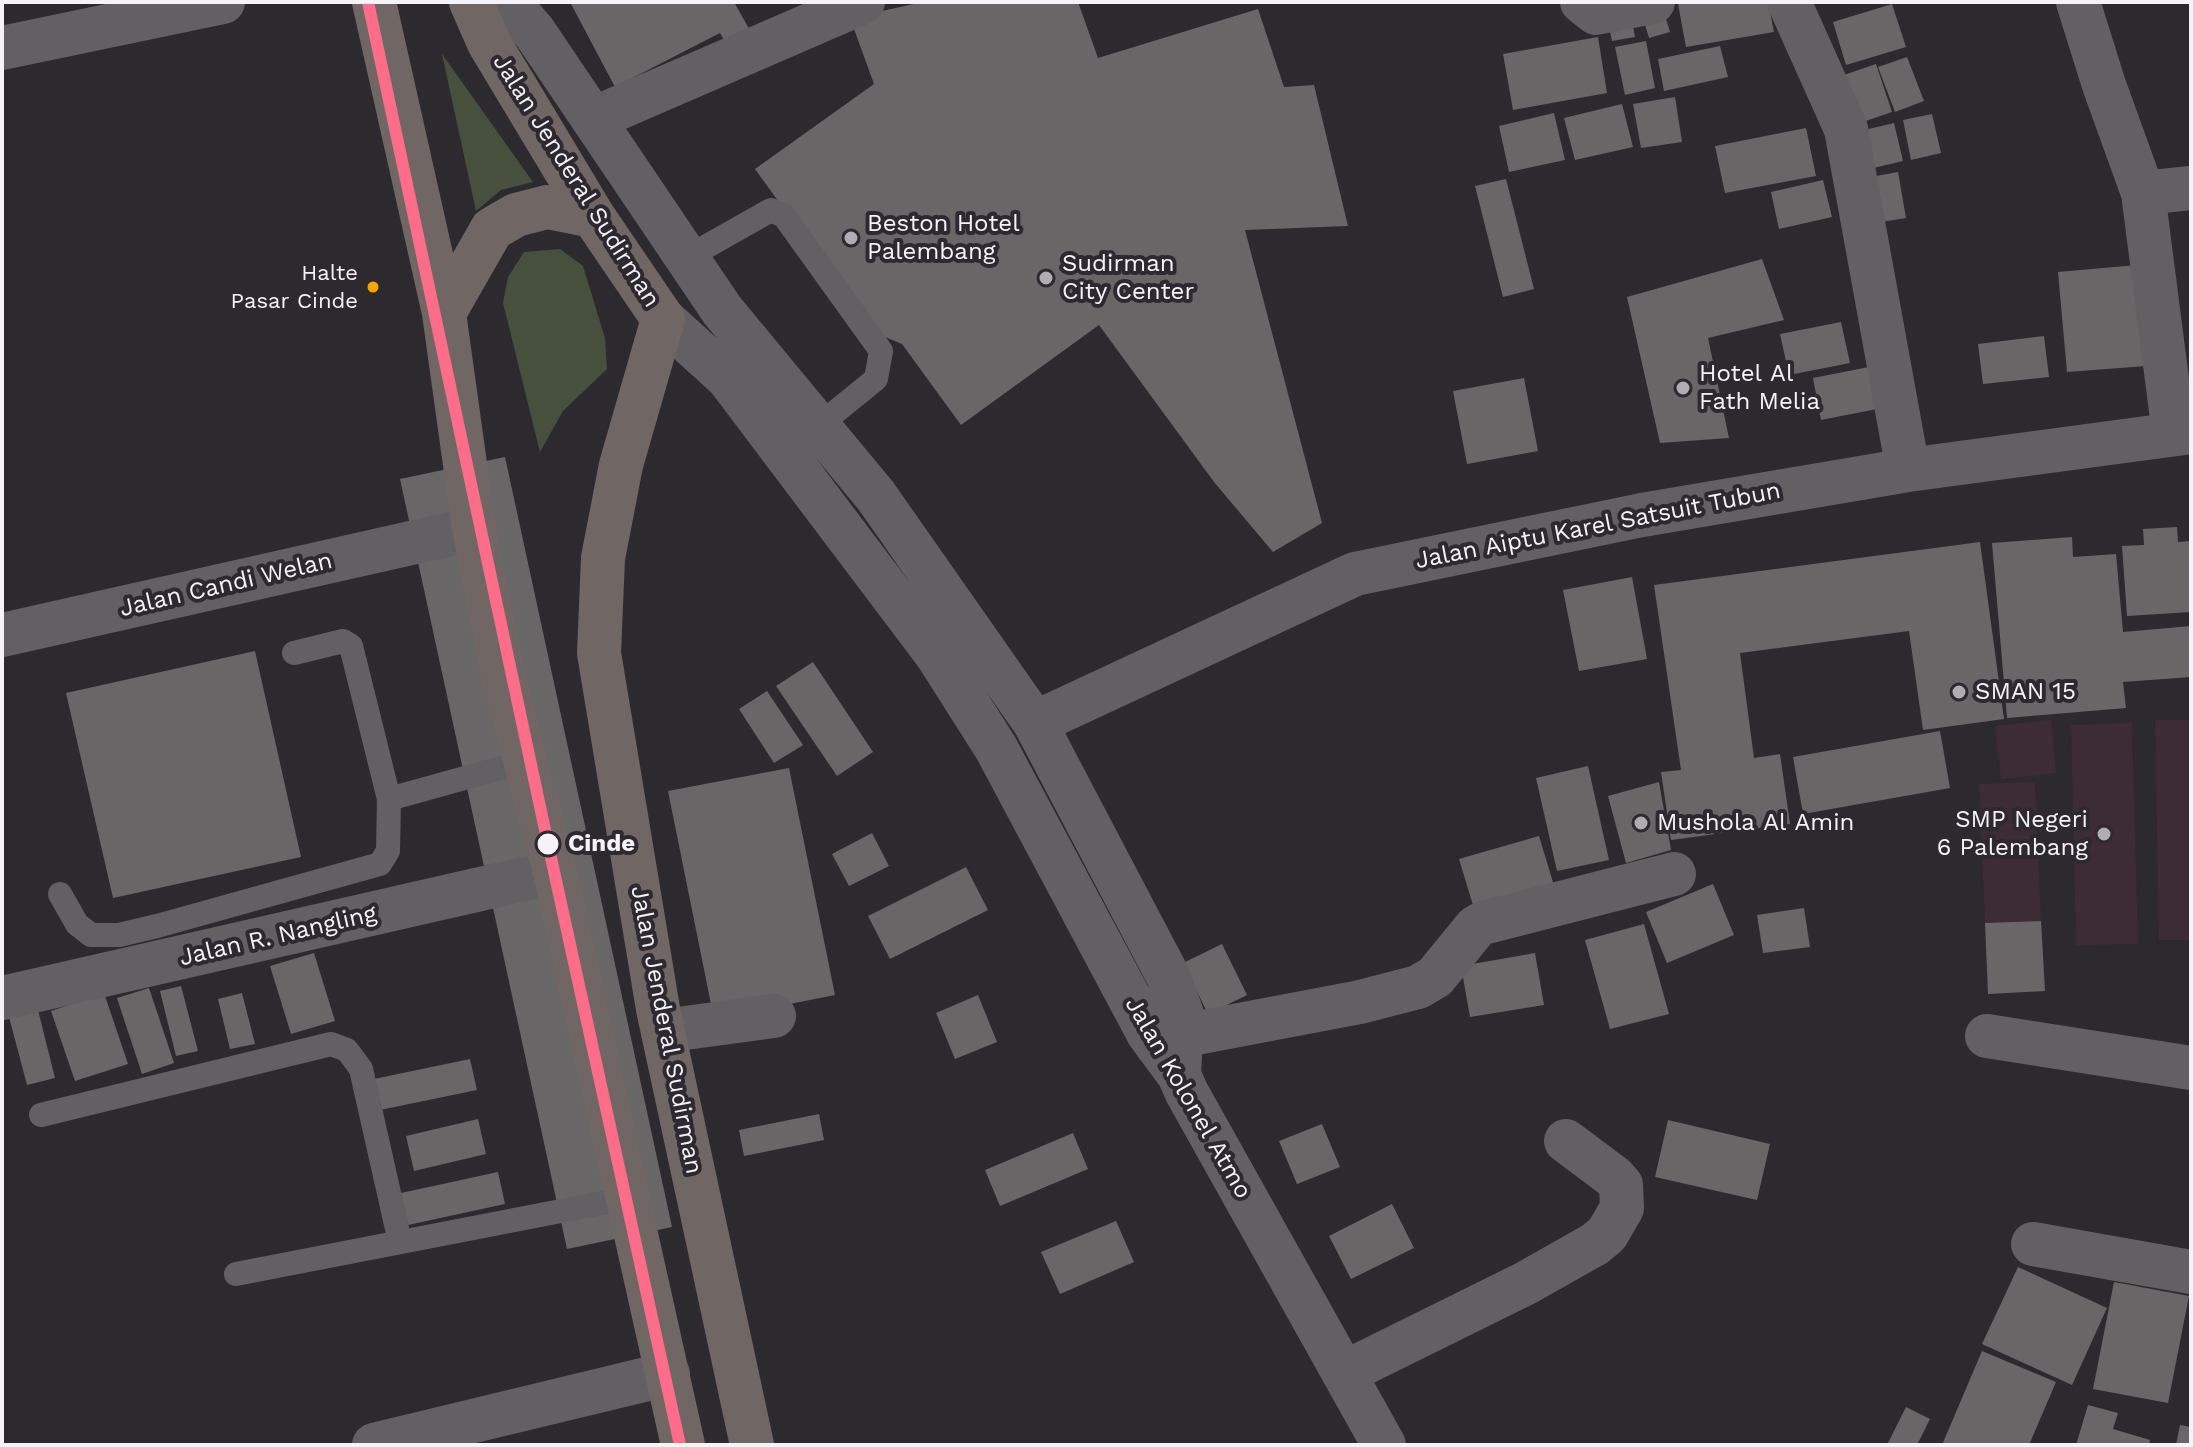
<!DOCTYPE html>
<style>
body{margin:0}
#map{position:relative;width:2193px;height:1447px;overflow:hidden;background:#2d2a2f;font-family:"Work Sans",sans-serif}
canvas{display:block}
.frame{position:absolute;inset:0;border:4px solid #f6f3f8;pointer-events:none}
</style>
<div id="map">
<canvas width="2193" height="1447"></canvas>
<div class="frame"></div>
</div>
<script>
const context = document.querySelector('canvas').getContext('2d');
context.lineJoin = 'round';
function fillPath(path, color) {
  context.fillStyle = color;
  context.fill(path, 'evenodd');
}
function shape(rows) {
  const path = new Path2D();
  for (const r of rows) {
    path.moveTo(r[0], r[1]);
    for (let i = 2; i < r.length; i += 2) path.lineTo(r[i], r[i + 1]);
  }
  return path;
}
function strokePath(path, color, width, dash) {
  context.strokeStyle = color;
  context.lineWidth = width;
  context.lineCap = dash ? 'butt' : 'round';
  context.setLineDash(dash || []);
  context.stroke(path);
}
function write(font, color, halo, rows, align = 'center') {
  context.font = font + ' "Work Sans",sans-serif';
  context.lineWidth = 8;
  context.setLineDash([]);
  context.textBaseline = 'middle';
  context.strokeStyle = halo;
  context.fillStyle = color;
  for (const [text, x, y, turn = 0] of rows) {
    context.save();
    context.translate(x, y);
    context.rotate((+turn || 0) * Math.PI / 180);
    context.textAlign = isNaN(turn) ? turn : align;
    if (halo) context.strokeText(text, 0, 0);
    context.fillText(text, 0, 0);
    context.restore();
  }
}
fillPath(shape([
 [2051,720,2056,773,2001,779,1995,726],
 [2155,720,2191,720,2191,940,2159,940],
 [2132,723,2138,944,2076,945,2071,725],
 [2035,782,2041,921,1985,923,1979,784]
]), '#3d2c33');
fillPath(shape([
 [442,54,533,182,501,190,476,211],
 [560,249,583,266,605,338,607,369,563,411,540,452,503,303,508,277,524,252]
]), '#46503c');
fillPath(shape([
 [570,2,734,2,752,34,728,47,720,33,615,87],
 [923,2,1078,2,1098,58,1258,9,1284,87,1314,85,1348,226,1245,230,1322,523,1273,552,1214,482,1099,325,961,425,902,344,873,332,755,169,874,84,850,18],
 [1661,2,1670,32,1649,38,1640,8],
 [1688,2,1768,2,1774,32,1686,47,1678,4],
 [1892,4,1906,47,1846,65,1833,22],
 [1630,9,1635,37,1612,41,1606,13],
 [1598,37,1607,93,1513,110,1503,54],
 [1646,41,1655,88,1625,95,1615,47],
 [1720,46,1728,77,1664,91,1658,59],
 [1907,57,1924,101,1895,112,1878,67],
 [1876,64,1892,112,1854,125,1838,77],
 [1675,97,1682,142,1641,148,1633,104],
 [1622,104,1633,147,1575,160,1564,118],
 [1554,113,1565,160,1509,172,1499,126],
 [1932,114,1941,153,1911,160,1903,120],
 [1894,123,1903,161,1861,171,1852,133],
 [1806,128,1816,176,1725,193,1715,146],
 [1898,172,1906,218,1868,224,1860,179],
 [1506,179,1534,289,1503,297,1475,186],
 [1823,180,1832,217,1779,229,1771,192],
 [1762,259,1784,320,1708,338,1729,438,1660,443,1627,297],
 [2137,265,2146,366,2067,372,2058,272],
 [1841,322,1850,363,1789,375,1780,334],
 [2044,336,2049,377,1983,384,1978,344],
 [1869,367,1877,409,1821,420,1813,378],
 [1524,378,1538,451,1467,464,1453,391],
 [505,457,672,1227,567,1249,400,479],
 [2177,527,2178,542,2191,541,2191,612,2127,616,2122,546,2144,545,2143,529],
 [2072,537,2073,557,2116,554,2123,632,2191,626,2191,677,2123,682,2126,708,2007,718,1992,543],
 [1980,542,2004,719,1923,730,1909,631,1740,653,1754,758,1780,754,1790,824,1671,840,1661,772,1681,770,1654,585],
 [1632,577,1647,659,1579,671,1563,590],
 [255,651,301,857,113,898,66,693],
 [813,662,873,752,837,776,776,686],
 [767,691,803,745,774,763,739,709],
 [1940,731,1950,788,1803,814,1793,757],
 [1588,766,1609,860,1557,871,1536,778],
 [789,768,835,995,714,1019,668,791],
 [1659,782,1671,850,1626,863,1608,796],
 [872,833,889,866,849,886,832,854],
 [1539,836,1556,892,1476,915,1459,859],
 [966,867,988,910,890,959,868,916],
 [1713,884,1734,935,1667,963,1646,912],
 [1804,908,1810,947,1763,953,1757,915],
 [2041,921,2045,991,1988,994,1985,923],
 [1644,924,1669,1014,1610,1029,1585,940],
 [1222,944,1247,995,1208,1014,1183,963],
 [314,953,335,1021,291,1034,270,966],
 [1535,953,1544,1005,1470,1017,1461,966],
 [181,986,198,1051,176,1056,160,991],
 [149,988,174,1063,142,1074,117,998],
 [104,993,128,1064,75,1081,51,1011],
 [242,993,255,1044,230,1049,218,999],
 [978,995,997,1042,955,1059,936,1013],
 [38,1010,55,1078,27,1085,9,1017],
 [470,1059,477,1090,380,1110,374,1079],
 [819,1114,824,1140,744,1156,739,1130],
 [478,1119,486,1154,414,1171,406,1136],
 [1668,1120,1770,1144,1757,1200,1655,1177],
 [1322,1124,1340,1167,1297,1184,1279,1141],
 [1073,1133,1088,1169,1000,1206,985,1170],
 [498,1172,505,1204,408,1225,401,1193],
 [1392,1204,1414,1248,1351,1279,1329,1236],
 [1116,1221,1134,1262,1060,1294,1041,1252],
 [2018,1267,2107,1308,2072,1385,1982,1344],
 [2114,1282,2189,1296,2168,1403,2093,1389],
 [1982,1351,2056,1382,2029,1445,1942,1445],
 [2088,1405,2118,1413,2113,1429,2150,1440,2149,1445,2076,1445],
 [1906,1407,1930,1419,1917,1445,1887,1445],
 [2180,1425,2191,1427,2191,1445,2176,1445]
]), '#696667');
strokePath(shape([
 [686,258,771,210,784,216,881,351,876,379,818,426],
 [294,653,343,641,351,646,389,799],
 [60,894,77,924,91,935,119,935,157,926,380,864,388,851,389,799,526,761],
 [41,1115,331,1044,347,1050,361,1069,400,1242],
 [236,1274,628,1198]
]), '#636064', 24);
strokePath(shape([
 [1582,2,1596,13,1653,2],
 [1789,2,1846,129,1908,470],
 [2078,2,2104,85,2143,193],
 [2,48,223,2],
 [593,119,863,2],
 [2174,434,2143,193,2191,188],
 [2,635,451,534],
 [1035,723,1355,574,1642,515,1908,470,2191,432],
 [2,998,555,872],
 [663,1031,774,1016],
 [1987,1036,2191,1068],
 [1157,1045,1181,1036,1360,1002,1418,987,1435,977,1476,927,1483,923,1674,874],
 [2033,1244,2191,1272],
 [1344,1373,1526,1283,1595,1244,1607,1234,1622,1208,1621,1185,1614,1177,1566,1141],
 [374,1445,668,1374]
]), '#636064', 44);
strokePath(shape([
 [509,2,535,33,722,310,876,496,1035,723,1168,976,1182,1014,1179,1075],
 [663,319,728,378,937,655,996,748,1148,1033,1179,1075,1187,1093,1384,1445]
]), '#636064', 44);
strokePath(shape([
 [374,2,444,313,474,529,503,676,555,872,683,1445],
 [471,2,489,43,593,216,663,319,621,465,603,558,599,653,658,1009,752,1445],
 [444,313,492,229,516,215,547,207,593,216]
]), '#706664', 44);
strokePath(shape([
 [368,2,548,844,680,1445]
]), '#fb6d88', 12);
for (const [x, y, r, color] of [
 [851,238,8,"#b0adb2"],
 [1046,278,8,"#b0adb2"],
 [373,287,7,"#f7a600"],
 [1683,388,8,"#b0adb2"],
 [1959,692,8,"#b0adb2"],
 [1641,823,8,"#b0adb2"],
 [2104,834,8,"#b0adb2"],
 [548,844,12,"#f6f3f8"]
]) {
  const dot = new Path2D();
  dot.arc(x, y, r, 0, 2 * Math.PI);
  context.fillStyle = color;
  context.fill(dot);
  strokePath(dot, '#2e2930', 3);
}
write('22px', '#f6f3f8', '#2e2930', [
 ["Halte",358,274],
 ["Pasar Cinde",358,302]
], 'right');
write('24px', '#f6f3f8', '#2e2930', [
 ["Jalan Jenderal Sudirman",576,181,58],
 ["Jalan Aiptu Karel Satsuit Tubun",1598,526,-11],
 ["Jalan Candi Welan",226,585,-13],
 ["Jalan R. Nangling",278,936,-13],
 ["Jalan Jenderal Sudirman",666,1030,79],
 ["Jalan Kolonel Atmo",1188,1098,60]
]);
write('24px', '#f6f3f8', '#2e2930', [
 ["Beston Hotel",867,224],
 ["Palembang",867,252],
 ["Sudirman",1062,264],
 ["City Center",1062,292],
 ["Hotel Al",1699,374],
 ["Fath Melia",1699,402],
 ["SMAN 15",1975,692],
 ["SMP Negeri",2088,820,"right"],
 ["6 Palembang",2088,848,"right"],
 ["Mushola Al Amin",1657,823]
], 'left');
write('bold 24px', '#f6f3f8', '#2e2930', [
 ["Cinde",568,844]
], 'left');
</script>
